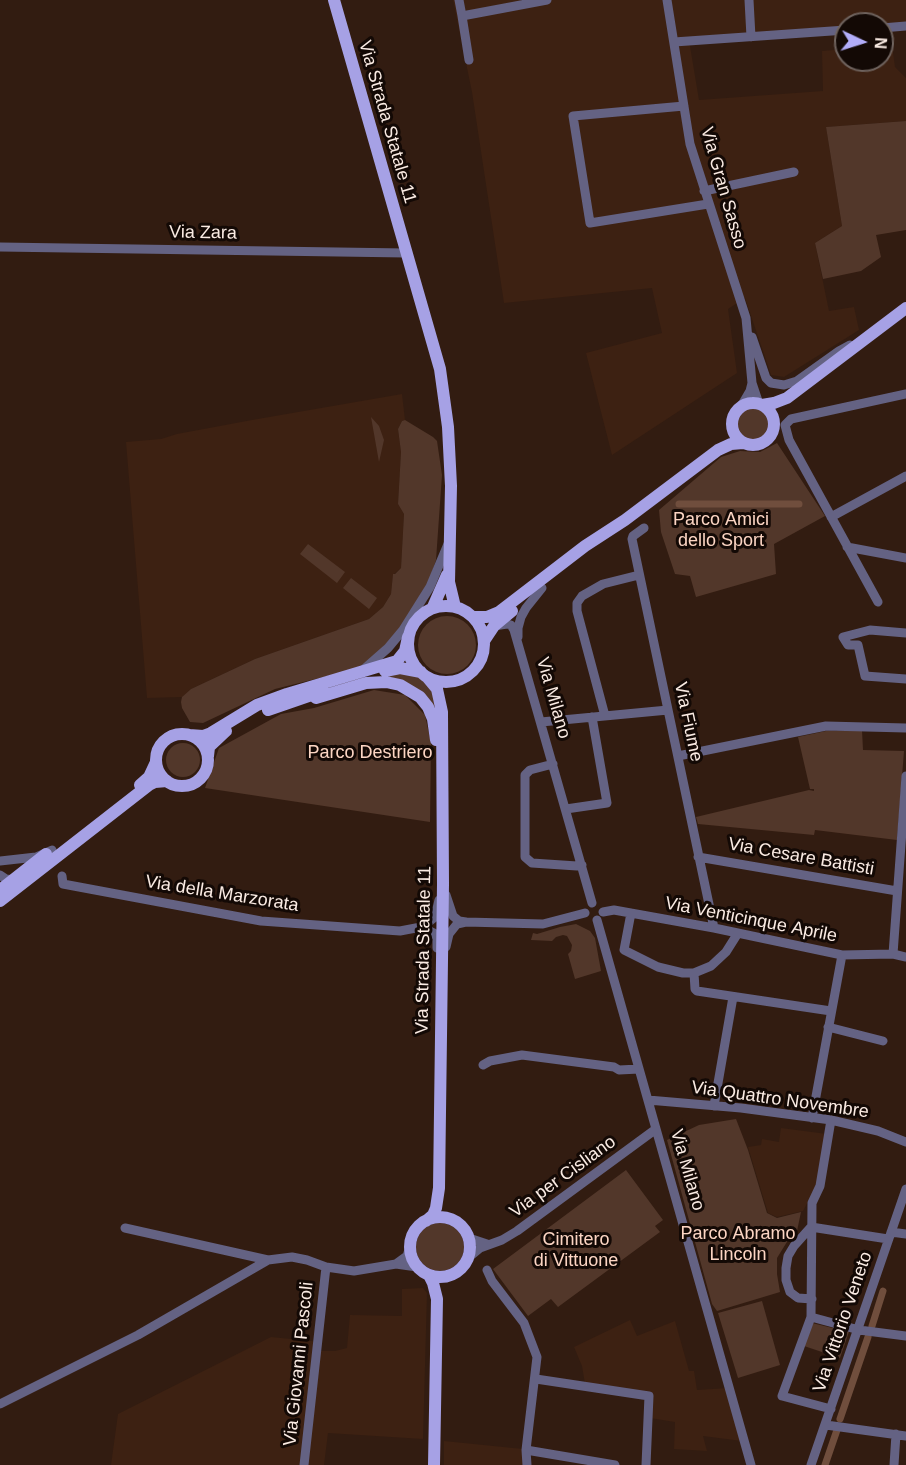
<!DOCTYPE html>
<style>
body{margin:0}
#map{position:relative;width:906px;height:1465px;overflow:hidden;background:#321c11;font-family:Helvetica,sans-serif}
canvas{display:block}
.north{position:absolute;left:834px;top:12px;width:60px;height:60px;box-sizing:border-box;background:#130905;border:2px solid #6f635e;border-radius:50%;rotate:94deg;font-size:16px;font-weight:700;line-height:24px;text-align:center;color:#faebe3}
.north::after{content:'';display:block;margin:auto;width:21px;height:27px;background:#b2adf9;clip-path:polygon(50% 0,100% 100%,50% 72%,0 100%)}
</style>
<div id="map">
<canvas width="906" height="1465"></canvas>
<div class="north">N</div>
</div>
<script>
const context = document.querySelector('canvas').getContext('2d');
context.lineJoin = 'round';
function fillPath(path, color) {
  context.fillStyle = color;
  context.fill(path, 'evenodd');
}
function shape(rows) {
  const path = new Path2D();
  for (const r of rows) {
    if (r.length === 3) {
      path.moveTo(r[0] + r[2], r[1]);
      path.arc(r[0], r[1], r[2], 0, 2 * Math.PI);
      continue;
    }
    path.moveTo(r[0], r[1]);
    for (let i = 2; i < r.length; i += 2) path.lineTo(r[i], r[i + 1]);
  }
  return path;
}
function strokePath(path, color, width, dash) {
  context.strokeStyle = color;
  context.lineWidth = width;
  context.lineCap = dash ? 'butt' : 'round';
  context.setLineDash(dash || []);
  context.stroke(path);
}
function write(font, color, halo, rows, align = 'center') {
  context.font = font + ' Helvetica,sans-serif';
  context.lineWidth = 6;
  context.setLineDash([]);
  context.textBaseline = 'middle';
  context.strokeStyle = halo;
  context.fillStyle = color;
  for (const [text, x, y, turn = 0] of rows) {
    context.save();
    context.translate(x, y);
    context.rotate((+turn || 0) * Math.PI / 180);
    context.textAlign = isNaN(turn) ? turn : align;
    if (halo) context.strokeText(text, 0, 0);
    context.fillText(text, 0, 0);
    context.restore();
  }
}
fillPath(shape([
 [453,0,906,0,906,24,846,24,846,28,689,40,699,100,823,91,822,51,846,49,846,60,882,60,882,46,892,45,895,67,906,78,906,121,826,127,842,226,815,243,829,311,854,307,859,330,784,377,771,375,745,298,728,309,737,373,612,455,586,353,662,333,652,288,504,303,472,92],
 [402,394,405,420,402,421,398,429,401,452,398,504,404,514,401,568,393,575,391,594,383,607,369,619,255,659,191,689,182,697,147,698,126,442,161,439,177,434,252,420],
 [781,1128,827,1134,818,1183,803,1211,777,1217,768,1213,748,1147,761,1145,762,1139,779,1142],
 [423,1288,427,1293,423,1439,328,1433,324,1465,111,1465,118,1414,271,1337,321,1342,320,1351,335,1351,347,1348,350,1315,402,1316,402,1289],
 [630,1320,637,1336,675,1321,689,1371,694,1371,697,1390,728,1388,742,1441,703,1436,707,1451,674,1449,675,1422,650,1418,652,1395,585,1384,582,1366,574,1347],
 [444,1441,523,1449,524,1465,444,1465]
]), '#3d2112');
fillPath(shape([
 [906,121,906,230,876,235,881,257,861,271,823,279,815,243,842,226,826,127],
 [753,424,16],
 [371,417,379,426,384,440,379,462],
 [405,420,433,437,437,441,442,475,436,560,427,587,398,632,367,663,356,669,275,689,203,723,190,722,182,708,181,702,182,697,191,689,255,659,369,619,383,607,391,594,393,574,395,574,401,568,404,514,398,504,401,452,398,429,402,421],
 [777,443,825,516,774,544,776,574,696,597,690,576,675,574,661,532,659,510,721,457,740,451,760,452],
 [308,544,345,572,337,583,300,554],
 [351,578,377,598,369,609,343,588],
 [447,645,29],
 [390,674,408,674,422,678,434,692,437,717,433,710,385,679],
 [374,690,405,695,425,715,431,743,430,822,205,788,219,748,281,714,314,708],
 [862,730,863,750,904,751,897,840,815,830,814,835,698,824,696,817,809,790,814,791,814,789,810,789,798,737,826,731],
 [183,760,17],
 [576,924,590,931,595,938,601,971,575,979,568,954,571,951,572,945,567,936,563,935,556,937,552,941,531,940,533,933,537,934,560,927],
 [736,1119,748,1150,767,1213,777,1218,801,1212,797,1231,790,1237,777,1258,777,1274,780,1292,717,1311,712,1304,667,1140,699,1125],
 [626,1170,663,1220,655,1226,660,1232,558,1307,551,1299,528,1316,493,1269],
 [440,1247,24],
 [762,1301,780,1365,738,1378,718,1313],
 [812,1323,849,1332,840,1358,804,1346]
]), '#52372a');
strokePath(shape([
 [679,504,799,504],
 [872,1326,883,1291],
 [840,1419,868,1337],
 [825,1465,837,1430]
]), '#704e3d', 7);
strokePath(shape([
 [459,0,462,16],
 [667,0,690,144,746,318,752,383,759,404],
 [749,0,751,37],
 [882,28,906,26],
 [674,42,846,30],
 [469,60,462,16,547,0],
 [684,106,573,116,590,223,708,204],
 [704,191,794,172],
 [0,247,406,253],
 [752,337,766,378,771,383,784,385,797,381,839,351,850,345],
 [740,408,750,391,752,383],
 [831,517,906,476],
 [644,528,633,536,632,539,714,928],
 [847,547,906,558],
 [878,602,789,440,785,425,791,419,906,394],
 [494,626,507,624,511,625,514,630,592,903],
 [906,633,870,630,843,637,848,645,858,645,865,676,906,679],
 [518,637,518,628,521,617,526,608,542,588],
 [363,670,388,648,403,630,430,587,448,544],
 [605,716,577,611,577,603,582,596,603,584,639,575],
 [541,722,668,710],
 [678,756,826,726,906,728],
 [553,764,530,770,525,775,525,857,532,863,577,866,582,865],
 [566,809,607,803,592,717],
 [698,857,897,891],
 [0,861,36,857,52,850],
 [0,875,6,879,15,880],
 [62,876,63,884,261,921,400,931,421,927,430,921,435,917,439,900],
 [446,895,453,916,459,921,466,922],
 [603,912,614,910,714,928,842,955,893,954,906,957],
 [631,913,624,950,658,967,683,973,694,973,711,966,726,952,738,933],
 [597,920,751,1465],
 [421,927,434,933,437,938,437,948],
 [446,947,449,934,457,924,466,922,543,924,585,913],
 [893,954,906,776],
 [694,973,695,989,697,991,831,1011],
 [828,1027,883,1041],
 [483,1065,490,1061,522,1055,614,1067,619,1070,639,1069],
 [648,1100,741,1108,831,1120,878,1131,906,1142],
 [714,1106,733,997],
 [812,1118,842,955],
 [831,1120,820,1186,812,1203,811,1317,782,1396,831,1409],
 [811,1227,794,1246,788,1256,786,1268,786,1280,790,1292,798,1298,812,1299],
 [811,1227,888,1239],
 [125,1228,268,1260],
 [891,1232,906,1234],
 [469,1238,487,1244],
 [468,1258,480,1248,502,1240,517,1231,656,1129],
 [396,1264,407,1256,410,1246],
 [487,1270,492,1281,524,1323,537,1357,526,1450,527,1465],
 [811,1317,859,1330,906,1336],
 [536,1379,649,1396,646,1465],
 [0,1404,138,1335,268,1260,292,1257,307,1260,326,1267,354,1271,396,1264,417,1267],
 [826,1425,906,1436],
 [526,1450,615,1465],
 [304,1465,326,1267],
 [811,1465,906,1189],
 [894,1465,896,1434]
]), '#646283', 9);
strokePath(shape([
 [334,0,440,369,448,427,451,486,449,582,455,607],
 [753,424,21],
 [762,405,774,403,787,398,906,308],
 [446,644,38],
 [433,607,447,575],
 [473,617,487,617,499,612,585,546,625,520,718,450,731,444,743,443],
 [484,641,494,626,512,611],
 [385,671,400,668,421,672],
 [316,698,366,683,386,682,400,685,420,697,428,707,433,719,436,740],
 [268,710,323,691],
 [182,760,26],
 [189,735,203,736,211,733,257,705,287,694,397,661,405,651,408,637],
 [208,756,209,747,226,731],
 [140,785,149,777,156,762],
 [0,890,46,854],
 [0,901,149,785,155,782,167,781],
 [440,1247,30],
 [426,1221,433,1215,436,1208,439,1188,443,884,442,712,437,689,427,677],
 [429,1275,433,1283,437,1299,434,1465]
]), '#a6a1e5', 12);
write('18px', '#faebe3', '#130905', [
 ["Via Strada Statale 11",387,122,74],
 ["Via Gran Sasso",723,188,74],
 ["Via Zara",203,233,1],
 ["Via Milano",553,698,74],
 ["Via Fiume",688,722,78],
 ["Via Cesare Battisti",801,857,10],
 ["Via della Marzorata",222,894,9],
 ["Via Venticinque Aprile",751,920,11],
 ["Via Strada Statale 11",424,950,-89],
 ["Via Quattro Novembre",780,1100,8],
 ["Via Milano",687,1170,74],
 ["Via per Cisliano",563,1177,-36],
 ["Via Vittorio Veneto",843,1322,-71],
 ["Via Giovanni Pascoli",299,1364,-84]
]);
write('18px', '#fcd5c3', '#130905', [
 ["Parco Amici",721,520],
 ["dello Sport",721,541],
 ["Parco Destriero",370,753],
 ["Parco Abramo",738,1234],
 ["Lincoln",738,1255],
 ["Cimitero",576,1240],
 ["di Vittuone",576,1261]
]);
</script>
